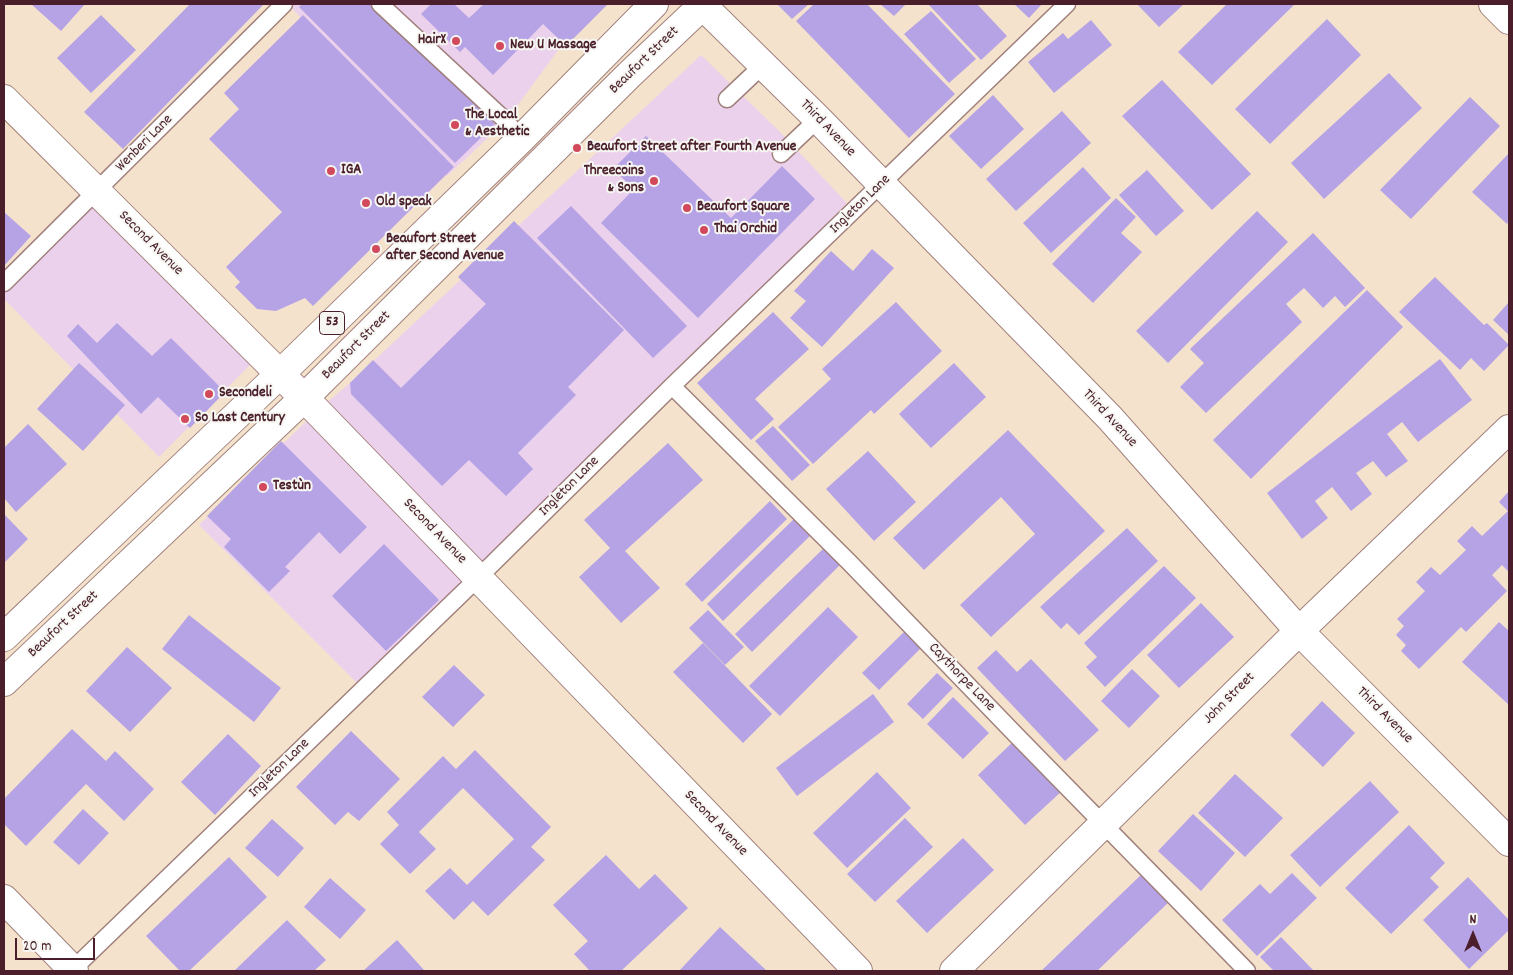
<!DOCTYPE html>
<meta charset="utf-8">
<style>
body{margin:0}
#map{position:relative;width:1513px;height:975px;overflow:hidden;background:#f5e2cc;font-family:Dekko,sans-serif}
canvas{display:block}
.frame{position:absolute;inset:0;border:5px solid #4a1f2b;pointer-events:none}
.north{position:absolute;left:1448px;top:910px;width:50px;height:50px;-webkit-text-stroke:4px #f6f6f2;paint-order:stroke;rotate:0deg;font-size:14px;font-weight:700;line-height:20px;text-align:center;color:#4a1f2b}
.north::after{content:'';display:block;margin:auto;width:18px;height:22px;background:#4a1f2b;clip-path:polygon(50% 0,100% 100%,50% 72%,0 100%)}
.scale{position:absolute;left:15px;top:938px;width:80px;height:22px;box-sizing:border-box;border:2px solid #4a1f2b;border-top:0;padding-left:6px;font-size:15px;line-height:18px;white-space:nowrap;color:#4a1f2b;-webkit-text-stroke:4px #f6f6f2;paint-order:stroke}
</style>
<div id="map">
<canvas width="1513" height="975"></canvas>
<div class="frame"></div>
<div class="north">N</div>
<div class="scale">20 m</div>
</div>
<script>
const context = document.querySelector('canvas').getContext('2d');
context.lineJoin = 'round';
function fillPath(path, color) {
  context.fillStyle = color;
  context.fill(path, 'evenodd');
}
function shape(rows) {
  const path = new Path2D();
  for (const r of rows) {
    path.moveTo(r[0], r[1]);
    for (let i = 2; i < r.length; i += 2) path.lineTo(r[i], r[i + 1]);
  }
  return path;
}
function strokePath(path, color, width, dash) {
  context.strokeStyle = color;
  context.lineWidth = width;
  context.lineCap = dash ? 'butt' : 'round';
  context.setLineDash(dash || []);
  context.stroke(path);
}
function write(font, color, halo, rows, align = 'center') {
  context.font = font + ' Dekko,sans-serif';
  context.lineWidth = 4;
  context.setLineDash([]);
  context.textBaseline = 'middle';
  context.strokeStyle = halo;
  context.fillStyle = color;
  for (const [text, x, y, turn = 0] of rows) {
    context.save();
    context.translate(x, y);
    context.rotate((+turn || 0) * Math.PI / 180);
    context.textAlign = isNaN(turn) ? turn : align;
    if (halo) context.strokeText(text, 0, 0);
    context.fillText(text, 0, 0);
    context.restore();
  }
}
fillPath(shape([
 [288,4,592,4,506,121,447,176],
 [701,55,780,132,847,203,672,386,363,689,199,525,317,411,350,383],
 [97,191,261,354,159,457,4,299,4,283]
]), '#ebd1ec');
fillPath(shape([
 [31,4,85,4,61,31],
 [190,4,264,4,123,149,84,112],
 [302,4,374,4,495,124,455,163,299,7],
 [431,4,454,4,469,18,484,4,608,4,566,46,543,24,493,75,465,47,460,52,421,14],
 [777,4,809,4,792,19],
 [814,4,867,4,955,94,909,138,796,21],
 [880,4,906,4,894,16],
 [928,4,977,4,1007,36,981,60],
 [1014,4,1042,4,1029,18],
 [1137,4,1184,4,1159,27],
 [1227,4,1295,4,1212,85,1178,52],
 [931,11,976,59,949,83,904,34],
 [101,15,136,50,91,93,57,58],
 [303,15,454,167,313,306,305,298,276,311,257,309,235,287,240,282,226,267,282,212,209,139,239,109,224,93],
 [1327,19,1361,55,1270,144,1235,109],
 [1091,20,1112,45,1054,93,1028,62,1063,33,1068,39],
 [1389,73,1422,108,1324,199,1291,163],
 [1162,80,1251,174,1212,210,1122,116],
 [993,95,1024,129,981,169,949,136],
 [1470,97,1500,126,1411,219,1380,190],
 [1062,111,1091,143,1016,211,986,179],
 [646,136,731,218,782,166,815,199,698,318,601,223,634,189,613,169],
 [1509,153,1509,221,1507,224,1472,192],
 [1083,167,1111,198,1051,253,1023,223],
 [1147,170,1184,211,1156,236,1119,195],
 [1116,198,1136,217,1121,233,1142,252,1093,303,1052,264],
 [571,206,687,326,653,358,537,238],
 [1257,211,1288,242,1168,363,1136,331],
 [4,212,31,236,4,266],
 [514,221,624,330,568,387,576,395,518,453,533,469,506,496,469,460,442,486,351,394,350,383,373,360,401,388,486,304,458,277],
 [1313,233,1365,288,1345,307,1335,296,1323,308,1304,288,1286,304,1302,322,1206,413,1180,387,1204,363,1190,349],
 [872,249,894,268,822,347,790,318,806,301,794,291,831,251,853,271],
 [1435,277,1484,325,1487,323,1509,345,1484,371,1471,358,1460,370,1399,312],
 [1367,290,1403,327,1251,479,1213,440],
 [896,302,942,351,874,414,871,410,813,464,778,427,831,379,822,369],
 [1509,302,1509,335,1493,320],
 [773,312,809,349,755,399,774,419,751,440,697,383],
 [117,323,152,356,171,338,225,392,190,428,158,397,141,414,67,336,78,324,97,343],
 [1440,359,1472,400,1418,442,1402,422,1387,434,1408,461,1386,477,1373,461,1356,473,1372,494,1351,511,1332,487,1315,501,1328,518,1302,539,1267,493],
 [79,363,125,405,83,451,37,409],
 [954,363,986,397,931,448,899,414],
 [28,424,67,464,16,512,4,498,4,448],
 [773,426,810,465,792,481,755,441],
 [1008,430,1105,531,991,637,960,605,1035,534,1001,497,924,570,893,538],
 [281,441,367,527,340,554,319,532,285,567,290,571,269,592,224,547,231,539,207,516],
 [668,443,703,480,625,551,660,588,621,623,579,577,610,548,584,520],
 [868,451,916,502,874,541,826,489],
 [1509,491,1509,572,1502,565,1492,575,1507,591,1466,632,1461,627,1419,669,1401,651,1406,645,1396,635,1404,626,1397,619,1425,591,1416,582,1431,567,1440,575,1466,550,1457,541,1472,526,1482,536,1508,511,1499,502],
 [770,501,787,519,702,602,685,584],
 [4,514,28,539,4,563],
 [796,517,812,534,723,621,707,604],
 [1127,528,1158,561,1079,635,1067,623,1061,629,1040,607],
 [384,544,439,600,386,651,332,596],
 [825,547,841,564,752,652,735,634],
 [1164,566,1196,598,1105,687,1086,667,1097,657,1084,643],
 [1201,603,1234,637,1179,688,1147,655],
 [828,607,858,637,780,716,749,686],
 [708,610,744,647,725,665,689,628],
 [189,615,281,688,254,722,162,649],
 [1499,622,1509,631,1509,705,1462,662],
 [905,631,921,648,879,690,862,673],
 [703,643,772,714,743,743,673,672],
 [127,647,172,688,130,732,86,691],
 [996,650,1017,672,1031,659,1099,730,1065,761,977,668],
 [454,665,485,695,453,727,422,697],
 [1132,669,1160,696,1129,728,1101,701],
 [937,673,953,688,923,719,907,704],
 [873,694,894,722,797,796,776,768],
 [953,697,989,733,963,759,927,724],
 [1322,701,1355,733,1323,767,1290,735],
 [72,729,106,761,115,751,154,789,124,821,86,784,26,846,4,824,4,799],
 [351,731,400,779,359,821,348,812,335,825,296,787],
 [228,734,261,766,215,815,181,782],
 [1014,741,1062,791,1025,825,978,775],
 [475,750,551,827,531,847,545,860,488,916,473,901,454,920,425,891,450,868,467,885,514,839,463,788,419,832,436,849,410,874,380,844,399,825,387,812,443,756,456,769],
 [877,772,911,808,847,868,813,833],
 [1235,774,1283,818,1245,857,1198,813],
 [1370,781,1399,812,1320,887,1290,855],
 [83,809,109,833,79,865,53,842],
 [1193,814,1235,853,1201,891,1158,851],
 [905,818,933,847,875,902,847,874],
 [272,819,304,848,278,877,245,848],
 [1409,825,1445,863,1430,878,1439,887,1391,934,1345,888],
 [963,838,994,870,927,933,896,901],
 [606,855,639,889,655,874,688,908,621,971,590,971,574,954,588,941,553,905],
 [229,857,267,897,189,971,180,971,146,936],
 [1143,873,1170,901,1097,971,1041,971],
 [1292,873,1317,898,1257,956,1222,920,1260,884,1270,894],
 [1468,877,1509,920,1509,930,1469,969,1423,920],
 [330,878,366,910,340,939,304,907],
 [287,920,326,960,314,971,234,971],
 [720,927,767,971,679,971],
 [1281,937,1314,971,1274,971,1260,957],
 [397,940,424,970,422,971,363,971]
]), '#b5a3e6');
const lane = shape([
 [380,4,506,121,521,139],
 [727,99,763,65],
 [781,154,818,119],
 [4,283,284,4],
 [672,386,850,563,1016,735,1247,971],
 [71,971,478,578,672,386,1067,4]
]);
const street = shape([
 [701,4,818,119,1110,418,1299,631,1509,842],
 [1493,4,1509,20],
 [4,99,317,411,858,971],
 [4,899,74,971],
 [954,971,1299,631,1509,429]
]);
const primary = shape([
 [4,637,280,374,521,139,654,4],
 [4,682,304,398,630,74,704,4]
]);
strokePath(lane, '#a0807c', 19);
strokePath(street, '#a0807c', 30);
strokePath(primary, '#a0807c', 30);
strokePath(lane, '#fff', 16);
strokePath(street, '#fff', 28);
strokePath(primary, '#fff', 28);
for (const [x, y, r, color] of [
 [456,41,5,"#d1495b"],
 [500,46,5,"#d1495b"],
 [455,125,5,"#d1495b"],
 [577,148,5,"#d1495b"],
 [331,171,5,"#d1495b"],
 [654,181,5,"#d1495b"],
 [366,203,5,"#d1495b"],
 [687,208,5,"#d1495b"],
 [704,230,5,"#d1495b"],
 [376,249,5,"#d1495b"],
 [209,394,5,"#d1495b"],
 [185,419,5,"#d1495b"],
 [263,487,5,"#d1495b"]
]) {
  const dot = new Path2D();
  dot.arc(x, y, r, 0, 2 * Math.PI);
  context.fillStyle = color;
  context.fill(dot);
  strokePath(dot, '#f6f6f2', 2);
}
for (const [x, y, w] of [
 [332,323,25]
]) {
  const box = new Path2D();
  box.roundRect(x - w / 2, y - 11.5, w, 23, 4);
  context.fillStyle = '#f6f6f2';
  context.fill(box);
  strokePath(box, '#4a1f2b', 1);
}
write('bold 14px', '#4a1f2b', null, [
 ["53",332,323]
]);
write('bold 15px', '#4a1f2b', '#f6f6f2', [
 ["HairX",446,41,"right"],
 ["New U Massage",510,46],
 ["The Local",465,116],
 ["& Aesthetic",465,133],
 ["Beaufort Street after Fourth Avenue",587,148],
 ["IGA",341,171],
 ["Threecoins",644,172,"right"],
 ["& Sons",644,189,"right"],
 ["Old speak",376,203],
 ["Beaufort Square",697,208],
 ["Thai Orchid",714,230],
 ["Beaufort Street",386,240],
 ["after Second Avenue",386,257],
 ["Secondeli",219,394],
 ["So Last Century",195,419],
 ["Testùn",273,487]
], 'left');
write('15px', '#4a1f2b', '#f6f6f2', [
 ["Beaufort Street",645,61,-44],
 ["Third Avenue",827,129,46],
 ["Wenberi Lane",145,144,-45],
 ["Ingleton Lane",861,205,-44],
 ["Second Avenue",150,244,45],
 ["Beaufort Street",357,346,-45],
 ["Third Avenue",1109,419,47],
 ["Ingleton Lane",570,487,-45],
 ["Second Avenue",434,532,46],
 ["Beaufort Street",64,625,-43],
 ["Caythorpe Lane",961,678,46],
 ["John Street",1230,699,-45],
 ["Third Avenue",1384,716,45],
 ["Ingleton Lane",280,769,-44],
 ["Second Avenue",715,824,46]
]);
</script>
